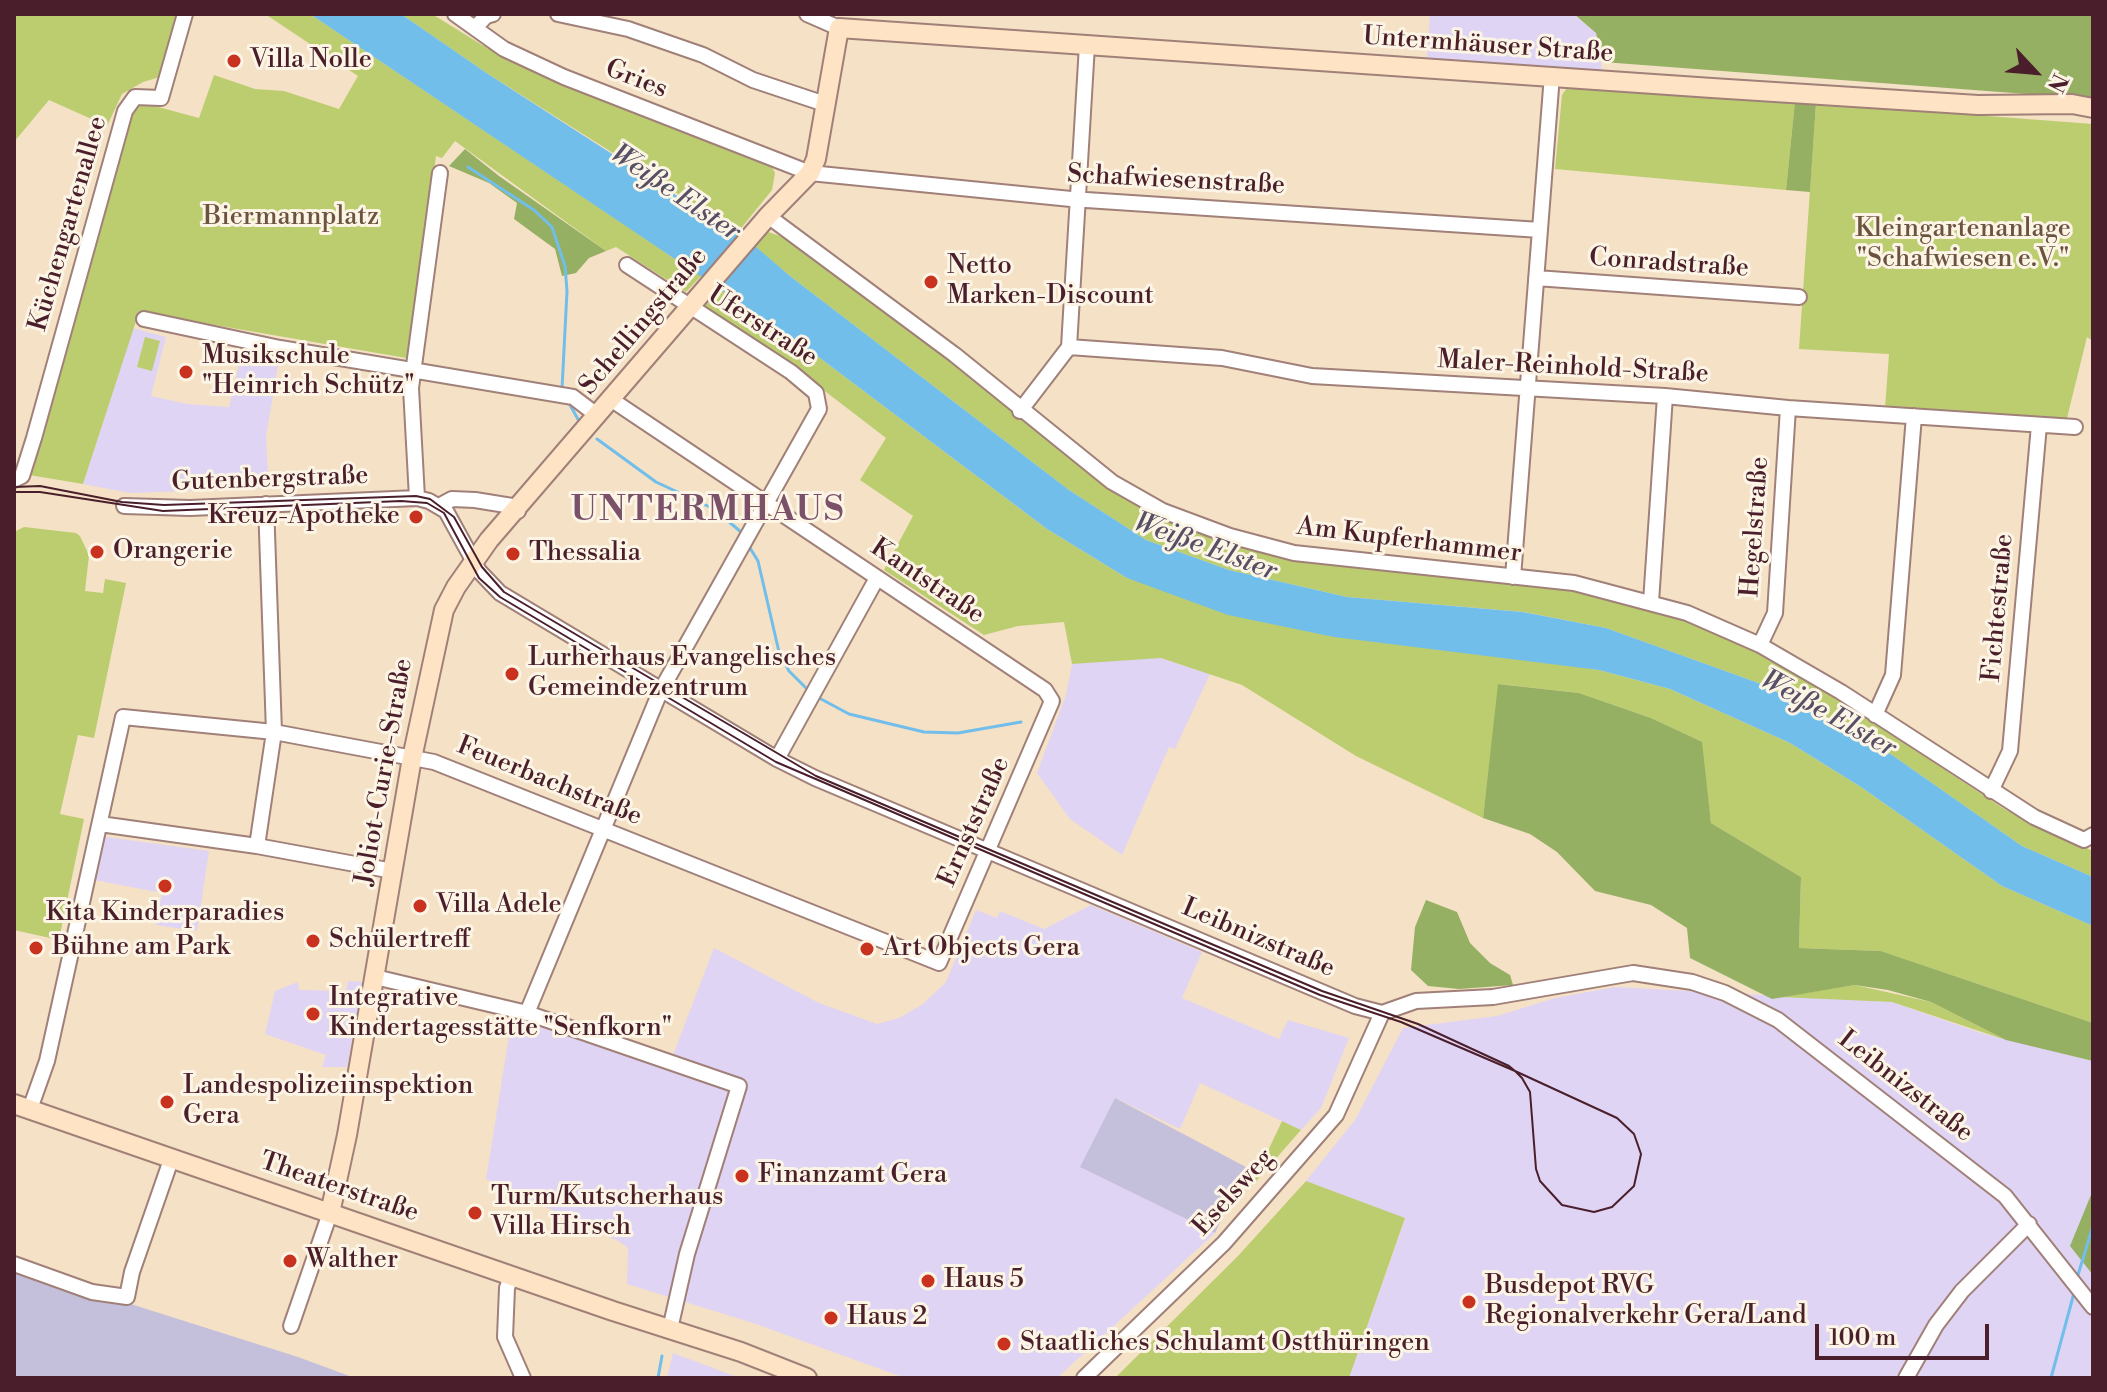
<!DOCTYPE html>
<meta charset="utf-8">
<style>
body{margin:0}
#map{position:relative;width:2107px;height:1392px;overflow:hidden;background:#f5e1c6;font-family:"Libre Bodoni",serif}
canvas{display:block}
.frame{position:absolute;inset:0;border:16px solid #4a1f2b;pointer-events:none}
.north{position:absolute;left:1995px;top:32px;width:80px;height:80px;-webkit-text-stroke:6px #fcf5e5;paint-order:stroke;rotate:116deg;font-size:22px;font-weight:700;line-height:32px;text-align:center;color:#4a1f2b}
.north::after{content:'';display:block;margin:auto;width:28px;height:36px;background:#4a1f2b;clip-path:polygon(50% 0,100% 100%,50% 72%,0 100%)}
.scale{position:absolute;left:1815px;top:1324px;width:174px;height:36px;box-sizing:border-box;border:4px solid #4a1f2b;border-top:0;padding-left:10px;font-size:24px;line-height:28px;white-space:nowrap;color:#4a1f2b;-webkit-text-stroke:6px #fcf5e5;paint-order:stroke}
</style>
<div id="map">
<canvas width="2107" height="1392"></canvas>
<div class="frame"></div>
<div class="north">N</div>
<div class="scale">100 m</div>
</div>
<script>
const context = document.querySelector('canvas').getContext('2d');
context.lineJoin = 'round';
function fillPath(path, color) {
  context.fillStyle = color;
  context.fill(path, 'evenodd');
}
function shape(rows) {
  const path = new Path2D();
  for (const r of rows) {
    path.moveTo(r[0], r[1]);
    for (let i = 2; i < r.length; i += 2) path.lineTo(r[i], r[i + 1]);
  }
  return path;
}
function strokePath(path, color, width, dash) {
  context.strokeStyle = color;
  context.lineWidth = width;
  context.lineCap = dash ? 'butt' : 'round';
  context.setLineDash(dash || []);
  context.stroke(path);
}
function write(font, color, halo, rows, align = 'center') {
  context.font = font + ' "Libre Bodoni",serif';
  context.lineWidth = 6;
  context.setLineDash([]);
  context.textBaseline = 'middle';
  context.strokeStyle = halo;
  context.fillStyle = color;
  for (const [text, x, y, turn = 0] of rows) {
    context.save();
    context.translate(x, y);
    context.rotate((+turn || 0) * Math.PI / 180);
    context.textAlign = isNaN(turn) ? turn : align;
    if (halo) context.strokeText(text, 0, 0);
    context.fillText(text, 0, 0);
    context.restore();
  }
}
fillPath(shape([
 [1430,14,1574,14,1596,33,1602,70,1427,58],
 [133,328,166,337,151,396,187,404,229,407,242,352,279,359,266,437,269,488,130,493,83,484],
 [1120,658,1161,658,1210,674,1175,749,1169,747,1122,855,1070,819,1037,773,1066,695,1072,664],
 [99,836,209,851,197,931,156,925,162,893,89,879],
 [1091,905,1202,952,1182,998,1279,1039,1288,1020,1349,1038,1321,1108,1301,1130,1200,1083,1180,1129,1115,1098,1081,1167,1215,1233,1057,1378,905,1378,753,1323,627,1284,628,1248,620,1242,486,1179,512,1017,668,1068,714,948,819,1003,877,1024,899,1018,923,1004,946,982,976,910,997,918,1000,911,1044,929],
 [348,981,363,982,347,1067,322,1067,326,1055,265,1034,275,991,298,982,299,990,346,991],
 [1615,987,1892,1002,1981,1033,2093,1061,2093,1378,1349,1378,1405,1219,1306,1181,1355,1120,1403,1028,1497,1016,1555,998],
 [673,1353,740,1378,667,1378]
]), '#e0d4f4');
fillPath(shape([
 [1115,1098,1246,1167,1215,1233,1080,1167],
 [14,1267,298,1357,355,1378,14,1378]
]), '#c4c0db');
fillPath(shape([
 [14,14,178,14,160,77,143,82,122,94,107,126,49,100,14,142],
 [265,14,310,14,701,276,686,292,616,247,606,251,455,141,442,158,436,156,435,163,412,359,139,312,83,484,29,475,136,101,199,118,214,75,255,89,284,91,339,109,358,76],
 [401,14,432,14,482,45,545,75,772,167,775,173,772,190,738,232,488,74],
 [1569,85,1795,101,1786,190,1555,169,1562,95],
 [1816,103,2093,124,2093,341,2087,337,2066,422,1885,408,1889,354,1799,349],
 [768,232,786,238,816,257,951,358,1112,489,1319,560,1594,593,1692,621,1774,658,2006,810,2093,851,2093,877,2022,846,1892,755,1820,713,1764,685,1606,628,1524,612,1347,597,1229,570,1146,540,1069,490,790,276,755,247],
 [721,289,800,343,1047,529,1127,578,1482,652,1599,670,1670,689,1790,743,1861,787,2002,886,2093,926,2093,1023,1881,951,1799,948,1801,877,1711,823,1701,742,1651,718,1579,693,1499,684,1483,818,1356,756,1242,685,1161,658,1072,664,1064,622,1018,626,984,635,884,570,913,516,860,480,886,438,787,362,705,306],
 [145,337,160,341,152,371,137,367],
 [24,527,76,533,80,536,89,555,85,591,103,593,105,579,126,583,94,738,78,735,60,814,84,819,59,940,14,930,14,532],
 [1855,985,1931,1002,2006,1040,1892,1002,1780,997],
 [1282,1121,1301,1130,1251,1187],
 [1306,1181,1405,1218,1349,1378,1115,1378,1238,1256]
]), '#bccd6f');
fillPath(shape([
 [1574,14,2093,14,2093,99,1603,62,1596,33],
 [1795,101,1816,103,1810,192,1786,190],
 [465,149,499,176,606,251,589,258,576,273,562,276,555,249,514,219,517,203,489,183,449,166],
 [1498,684,1579,693,1651,718,1702,742,1711,823,1801,877,1799,948,1881,951,2093,1023,2093,1061,2006,1040,1931,1002,1888,990,1855,985,1772,999,1690,958,1687,928,1651,905,1595,891,1557,852,1530,834,1483,818],
 [1426,900,1457,912,1470,943,1490,963,1510,975,1513,985,1459,989,1428,986,1411,970,1415,927],
 [2093,1190,2093,1275,2070,1246]
]), '#95b062');
fillPath(shape([
 [310,14,401,14,488,74,710,217,735,229,790,276,1069,490,1146,540,1229,570,1347,597,1523,612,1606,628,1764,685,1892,755,2022,846,2093,877,2093,926,2002,886,1861,787,1790,743,1670,689,1599,670,1334,637,1228,615,1127,578,1047,529,800,343]
]), '#71beeb');
strokePath(shape([
 [468,167,534,210,552,227,565,266,567,291,562,389],
 [570,405,579,421],
 [597,439,656,482,714,509,741,532],
 [750,548,758,561,779,652,789,671,806,688],
 [821,699,849,714,924,732,958,733,1021,722],
 [2077,1278,2093,1226],
 [658,1378,662,1356],
 [2051,1378,2074,1293]
]), '#71beeb', 3);
const street = shape([
 [455,14,504,49,564,77,810,173,1071,199,1540,230],
 [558,14,628,29,703,55,753,80,825,104],
 [807,14,839,28],
 [475,28,486,16,493,14],
 [768,216,955,355,1112,482,1163,511,1230,536,1294,553,1574,583,1687,613,1760,645,1841,692,2034,817,2084,840,2093,835],
 [1536,278,1799,297],
 [144,319,280,348,573,397,598,416],
 [1069,347,1222,358,1312,376,1665,396,1788,408,2075,427],
 [1020,411,1069,347,1087,45],
 [14,480,22,476,34,438,125,111,135,97,161,98,185,14],
 [417,498,411,388,440,173],
 [124,506,190,508,417,498,429,501,446,511,479,571,500,593,777,759,815,778,1355,1006,1382,1013,1416,1001,1493,997,1633,973,1692,982,1725,993,1778,1020,2005,1196,2093,1307],
 [439,506,452,499,475,500,512,506,518,511],
 [1513,577,1552,75],
 [1651,602,1665,396],
 [1760,645,1775,613,1788,408],
 [1875,715,1893,675,1914,416],
 [777,759,877,578],
 [1991,791,2010,751,2039,425],
 [100,824,257,846,393,871],
 [257,846,274,732,266,504],
 [375,977,527,1013,739,1086,687,1254,670,1329],
 [527,1013,660,692,819,409,816,393,791,372,627,265],
 [30,1109,47,1061,123,717,274,732,434,762,939,963,1052,701,1045,690,612,400],
 [14,1264,92,1292,127,1297,132,1272,172,1157],
 [511,1276,507,1288,505,1337,523,1378],
 [291,1326,330,1213],
 [1084,1378,1224,1243,1336,1115,1382,1013],
 [1906,1378,1936,1325,1962,1291,2029,1224]
]);
const secondary = shape([
 [14,1104,613,1311,741,1352,807,1378],
 [330,1213,347,1135,412,758,444,610,456,587,489,540,768,216,810,173,816,159,839,28,1712,88,1978,105,2072,104,2093,108]
]);
strokePath(street, '#a08078', 18);
strokePath(secondary, '#a08078', 22);
strokePath(street, '#fff', 14);
strokePath(secondary, '#fee4c5', 18);
strokePath(shape([
 [14,487,40,486,122,502,164,505,416,496,430,499,454,517,482,567,504,592,816,776,1322,991,1418,1024,1509,1066,1515,1071,1522,1078,1530,1092,1536,1169,1540,1181,1562,1205,1594,1212,1612,1207,1634,1186,1641,1154,1634,1134,1617,1118,1515,1071,1401,1022,1320,995,776,762,500,597,479,578,444,513,427,503,401,501,163,511,40,492,14,492]
]), '#4a1f2b', 2);
for (const [x, y, r, color] of [
 [234,61,8,"#c8321e"],
 [931,282,8,"#c8321e"],
 [186,372,8,"#c8321e"],
 [416,517,8,"#c8321e"],
 [97,552,8,"#c8321e"],
 [513,554,8,"#c8321e"],
 [512,674,8,"#c8321e"],
 [165,886,8,"#c8321e"],
 [420,906,8,"#c8321e"],
 [313,941,8,"#c8321e"],
 [36,948,8,"#c8321e"],
 [867,949,8,"#c8321e"],
 [313,1014,8,"#c8321e"],
 [167,1102,8,"#c8321e"],
 [742,1176,8,"#c8321e"],
 [475,1213,8,"#c8321e"],
 [290,1261,8,"#c8321e"],
 [928,1281,8,"#c8321e"],
 [1469,1302,8,"#c8321e"],
 [831,1318,8,"#c8321e"],
 [1004,1344,8,"#c8321e"]
]) {
  const dot = new Path2D();
  dot.arc(x, y, r, 0, 2 * Math.PI);
  context.fillStyle = color;
  context.fill(dot);
  strokePath(dot, '#fcf5e5', 3);
}
write('26px', '#4a1f2b', '#fcf5e5', [
 ["Untermhäuser Straße",1488,46,4],
 ["Gries",636,80,21],
 ["Schafwiesenstraße",1176,181,3],
 ["Küchengartenallee",69,224,-74],
 ["Conradstraße",1669,264,4],
 ["Schellingstraße",644,322,-50],
 ["Uferstraße",762,327,33],
 ["Maler-Reinhold-Straße",1573,368,3],
 ["Gutenbergstraße",270,480,-2],
 ["Hegelstraße",1756,527,-86],
 ["Am Kupferhammer",1409,541,7],
 ["Kantstraße",927,582,34],
 ["Fichtestraße",1999,608,-85],
 ["Joliot-Curie-Straße",385,772,-80],
 ["Feuerbachstraße",549,782,22],
 ["Ernststraße",975,822,-66],
 ["Leibnizstraße",1258,939,23],
 ["Leibnizstraße",1905,1087,38],
 ["Theaterstraße",339,1188,19],
 ["Eselsweg",1234,1193,-48]
]);
write('26px', '#4a1f2b', '#fcf5e5', [
 ["Villa Nolle",250,61],
 ["Netto",947,267],
 ["Marken-Discount",947,297],
 ["Musikschule",202,357],
 ["\"Heinrich Schütz\"",202,387],
 ["Kreuz-Apotheke",400,517,"right"],
 ["Orangerie",113,552],
 ["Thessalia",529,554],
 ["Lurherhaus Evangelisches",528,659],
 ["Gemeindezentrum",528,689],
 ["Villa Adele",436,906],
 ["Kita Kinderparadies",165,914,"center"],
 ["Schülertreff",329,941],
 ["Bühne am Park",52,948],
 ["Art Objects Gera",883,949],
 ["Integrative",329,999],
 ["Kindertagesstätte \"Senfkorn\"",329,1029],
 ["Landespolizeiinspektion",183,1087],
 ["Gera",183,1117],
 ["Finanzamt Gera",758,1176],
 ["Turm/Kutscherhaus",491,1198],
 ["Villa Hirsch",491,1228],
 ["Walther",306,1261],
 ["Haus 5",944,1281],
 ["Busdepot RVG",1485,1287],
 ["Regionalverkehr Gera/Land",1485,1317],
 ["Haus 2",847,1318],
 ["Staatliches Schulamt Ostthüringen",1020,1344]
], 'left');
write('26px', '#6c533f', '#fcf5e5', [
 ["Biermannplatz",291,218],
 ["Kleingartenanlage",1963,230],
 ["\"Schafwiesen e.V.\"",1963,260]
]);
write('italic 28px', '#564f65', '#fcf5e5', [
 ["Weiße Elster",675,194,34],
 ["Weiße Elster",1205,548,20],
 ["Weiße Elster",1828,715,29]
]);
context.letterSpacing = '2px';
write('bold 34px', '#7b5169', '#fcf5e5', [
 ["UNTERMHAUS",708,512]
]);
context.letterSpacing = '0px';
</script>
